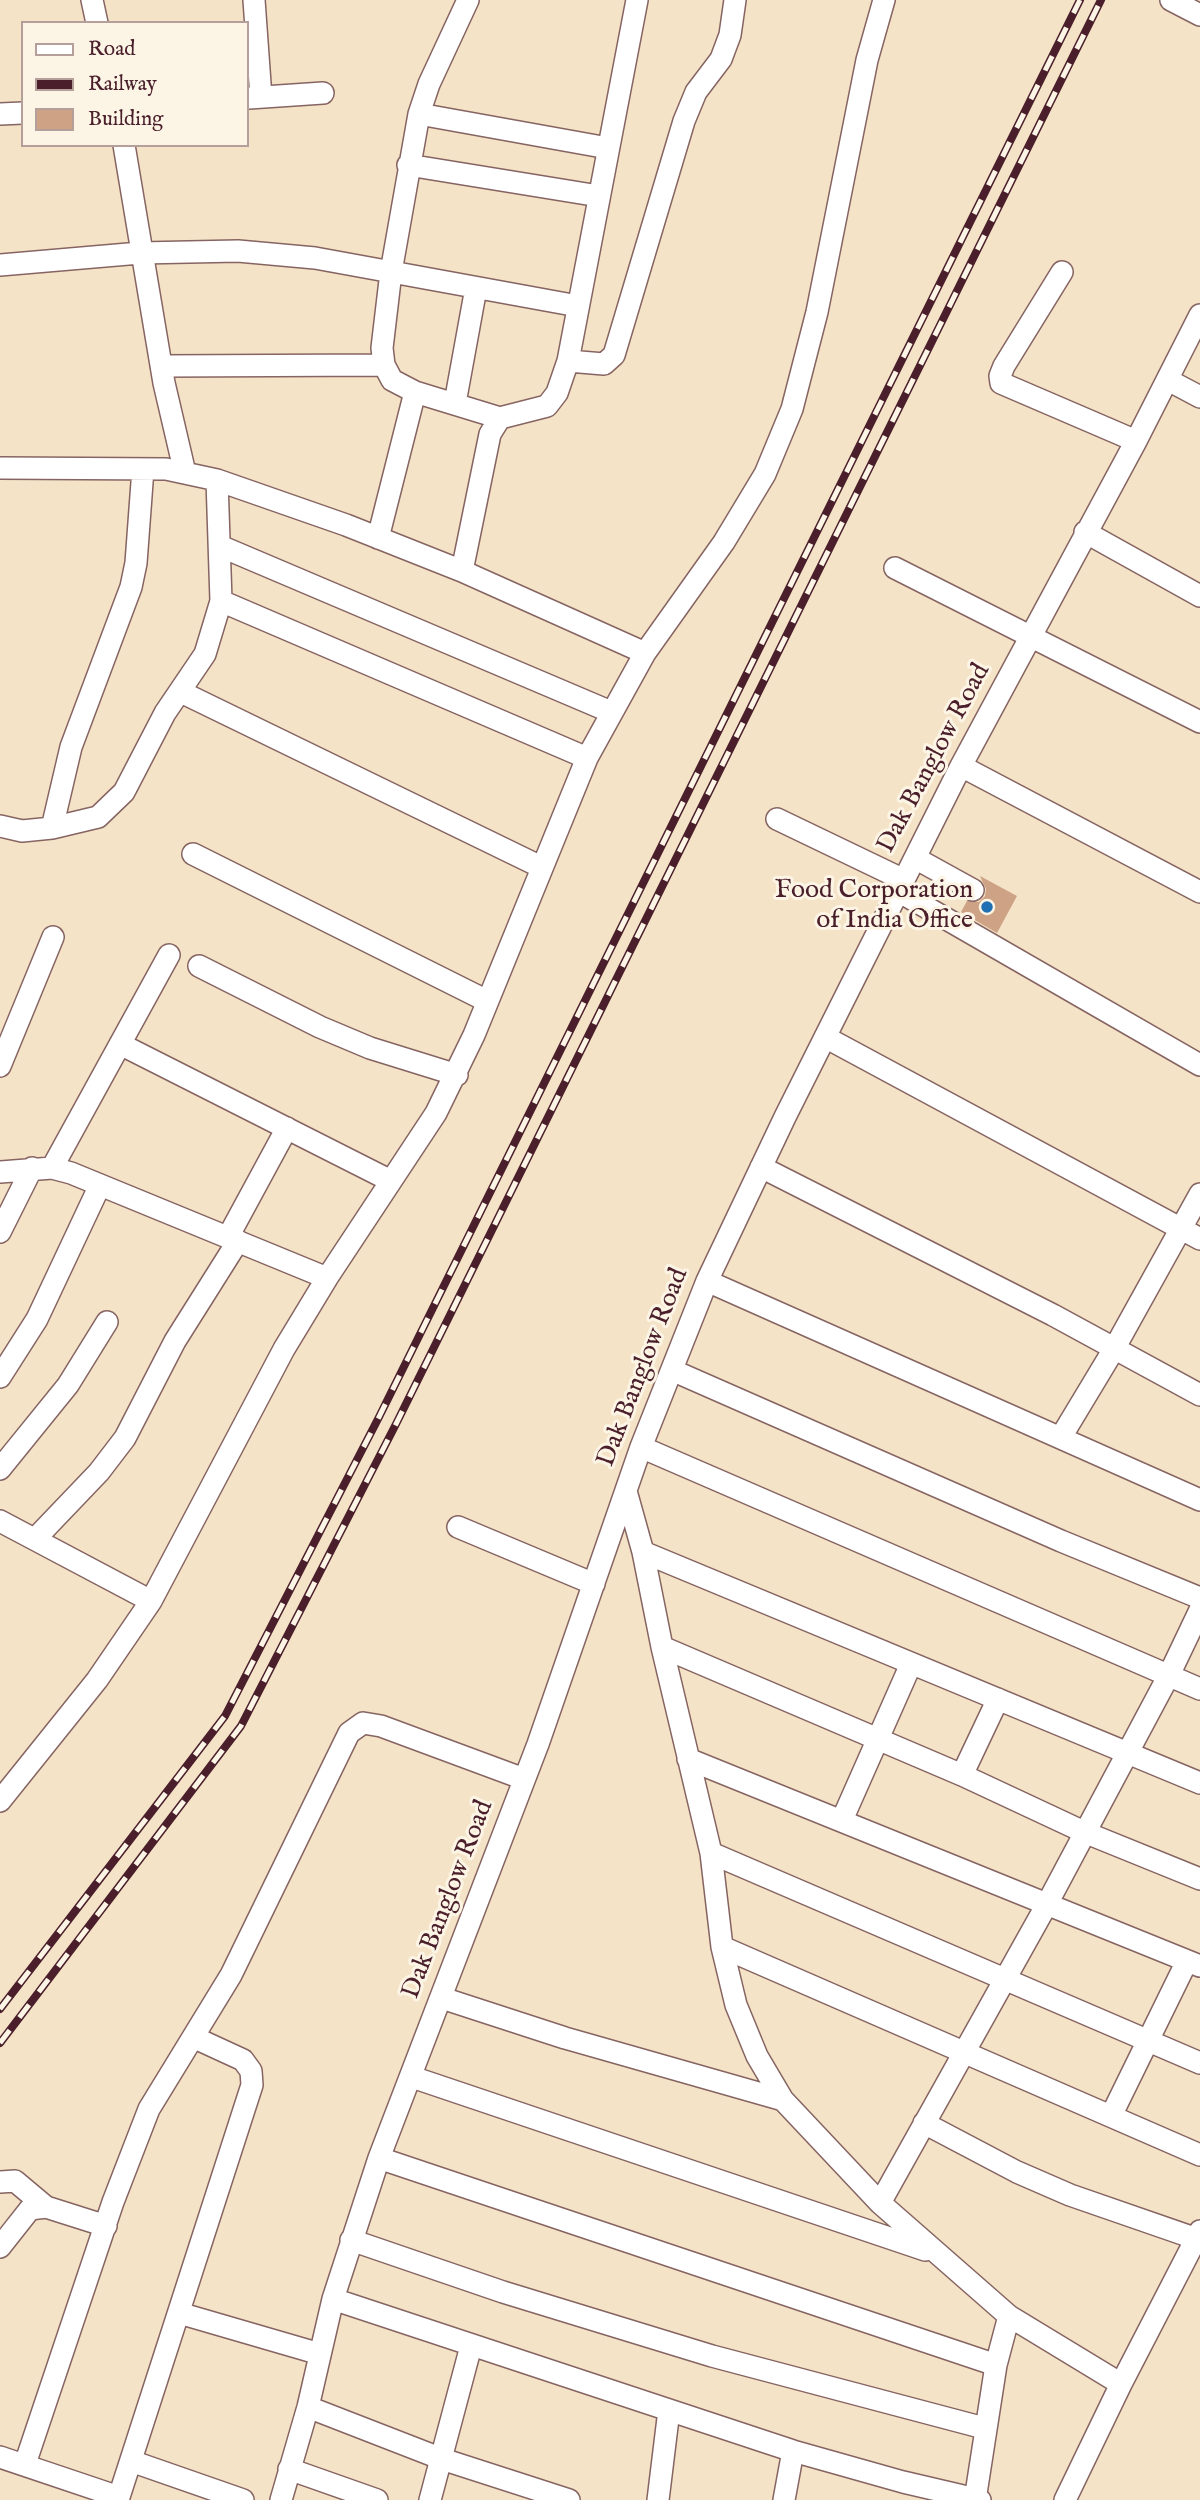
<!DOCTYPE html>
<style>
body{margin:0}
#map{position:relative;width:1200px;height:2500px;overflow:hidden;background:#f4e3c7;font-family:"IM FELL English",serif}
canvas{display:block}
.legend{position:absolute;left:21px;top:21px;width:228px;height:126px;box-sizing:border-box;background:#fcf5e5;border:2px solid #b59f9b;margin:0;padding:9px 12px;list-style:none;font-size:21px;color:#4a1f2b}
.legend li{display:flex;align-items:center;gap:14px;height:35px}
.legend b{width:35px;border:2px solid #b59f9b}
</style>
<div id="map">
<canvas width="1200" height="2500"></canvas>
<ul class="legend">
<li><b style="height:9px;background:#fff"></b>Road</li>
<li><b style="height:9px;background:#4a1f2b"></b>Railway</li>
<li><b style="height:19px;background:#cea385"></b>Building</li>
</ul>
</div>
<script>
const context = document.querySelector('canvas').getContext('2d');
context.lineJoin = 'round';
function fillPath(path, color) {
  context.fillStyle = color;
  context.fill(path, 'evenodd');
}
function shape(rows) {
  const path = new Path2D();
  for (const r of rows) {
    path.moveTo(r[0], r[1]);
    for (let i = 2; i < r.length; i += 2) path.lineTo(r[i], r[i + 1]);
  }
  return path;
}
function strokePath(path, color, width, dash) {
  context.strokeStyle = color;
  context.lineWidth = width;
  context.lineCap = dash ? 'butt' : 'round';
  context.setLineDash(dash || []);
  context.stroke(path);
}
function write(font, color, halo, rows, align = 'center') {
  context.font = font + ' "IM FELL English",serif';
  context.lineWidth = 6;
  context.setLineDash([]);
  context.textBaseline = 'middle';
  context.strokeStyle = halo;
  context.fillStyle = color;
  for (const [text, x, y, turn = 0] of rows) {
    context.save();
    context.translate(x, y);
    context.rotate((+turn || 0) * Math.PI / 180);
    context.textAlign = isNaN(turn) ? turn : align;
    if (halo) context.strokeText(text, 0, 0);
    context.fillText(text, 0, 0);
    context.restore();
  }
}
fillPath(shape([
 [980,876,1017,896,997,933,961,912,967,901,979,902,985,896,986,889]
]), '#cea385');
const minor = shape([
 [92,0,97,23],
 [254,0,261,97],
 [468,0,429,84,419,114,391,272,382,348,384,365,392,380,415,392,500,418],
 [1171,0,1200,15],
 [249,98,323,93],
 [0,114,23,113],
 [419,114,608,148],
 [124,145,164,383,185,473],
 [408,165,599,196],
 [0,265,140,253,238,251,315,258,578,306],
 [1062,272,1004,366,1000,376,1001,383,1136,441],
 [568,361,604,364,614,355,684,121,696,92,721,59,730,35,735,0],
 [161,366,384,365],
 [1168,380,1200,397],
 [455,403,476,288],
 [0,468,166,469,217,480,346,525,462,571,645,653],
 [1085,532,1200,596],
 [378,538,415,392],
 [220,546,611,712],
 [895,568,1200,722],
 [462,571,490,434,500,418,547,406,557,393,568,361,637,0],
 [221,601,587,758],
 [181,692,541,867],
 [961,766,1200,892],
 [777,819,904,880],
 [0,826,22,831,52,828,98,817,124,792,165,713,205,654,221,601,217,480],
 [52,828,71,747,131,587,136,563,143,469],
 [193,854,487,1001],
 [915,858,973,890],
 [898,891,1200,1065],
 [199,966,320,1027,370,1048,457,1075],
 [825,1037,1200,1239],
 [120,1044,391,1181],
 [0,1066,53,937],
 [761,1167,1053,1315,1200,1395],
 [52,1168,169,955],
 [0,1172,52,1168,71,1173,327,1278],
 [0,1232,32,1168],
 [228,1237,287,1128],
 [707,1281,1200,1500],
 [674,1371,1061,1541,1200,1598],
 [0,1377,37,1319,100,1185],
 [1061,1437,1114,1349,1200,1194],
 [641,1447,1200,1689],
 [0,1469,68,1385,107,1322],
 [626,1491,643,1552,662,1647,711,1853,722,1947,736,2005,757,2056,783,2100,880,2203,1009,2316,996,2365,975,2500],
 [0,1521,151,1601],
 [458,1527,594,1584],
 [35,1539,99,1472,125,1438,175,1341,238,1241],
 [643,1552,1200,1783],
 [662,1647,962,1775,1084,1832,1200,1879],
 [688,1759,1200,1966],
 [962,1775,998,1699],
 [0,1801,97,1680,151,1601,284,1349,327,1278,436,1113,474,1035,587,758,645,653,724,542,765,474,792,409,817,312,867,60,884,0],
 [842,1820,911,1664],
 [711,1853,1200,2063],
 [722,1947,1200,2155],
 [442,1998,565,2038,783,2100],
 [412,2077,925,2250],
 [1111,2116,1187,1961],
 [924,2123,1017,2172,1070,2195,1200,2240],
 [379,2158,996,2365],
 [0,2182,15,2181,46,2207],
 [880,2203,1047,1904,1169,1675,1200,1610],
 [351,2240,503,2292,712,2356,984,2428],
 [0,2247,30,2209,46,2207,106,2226],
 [333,2299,793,2451,903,2482,980,2500],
 [179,2313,320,2354],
 [1009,2316,1121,2384],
 [308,2407,442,2459,569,2500],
 [0,2457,119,2497],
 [131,2461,243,2500],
 [25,2464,113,2202,149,2109,231,1975,349,1733,363,1723,381,1726,524,1779],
 [289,2469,377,2500],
 [118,2500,252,2085,251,2071,243,2060,193,2037],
 [281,2500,308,2407,333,2299,379,2158,538,1744,641,1447,707,1281,785,1117,961,766,1136,441,1200,315],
 [430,2500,471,2346],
 [658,2500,669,2410],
 [784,2500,793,2451],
 [1065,2500,1121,2384,1200,2231]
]);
strokePath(minor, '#866462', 24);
strokePath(minor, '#fff', 21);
const rail = shape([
 [0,2009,225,1716,379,1417,1080,0],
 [0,2043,241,1726,396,1424,1101,0]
]);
strokePath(rail, '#4a1f2b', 8);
strokePath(rail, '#fcf5e5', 5, [16]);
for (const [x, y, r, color] of [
 [987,907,7,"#1f6fb2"]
]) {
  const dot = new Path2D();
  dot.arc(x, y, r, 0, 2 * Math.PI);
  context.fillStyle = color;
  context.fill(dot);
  strokePath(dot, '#fcf5e5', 2.5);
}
write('26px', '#4a1f2b', '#fcf5e5', [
 ["Dak Banglow Road",935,759,-62],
 ["Dak Banglow Road",644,1368,-69],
 ["Dak Banglow Road",449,1900,-69]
]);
write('26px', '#4a1f2b', '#fcf5e5', [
 ["Food Corporation",973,892],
 ["of India Office",973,922]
], 'right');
</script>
